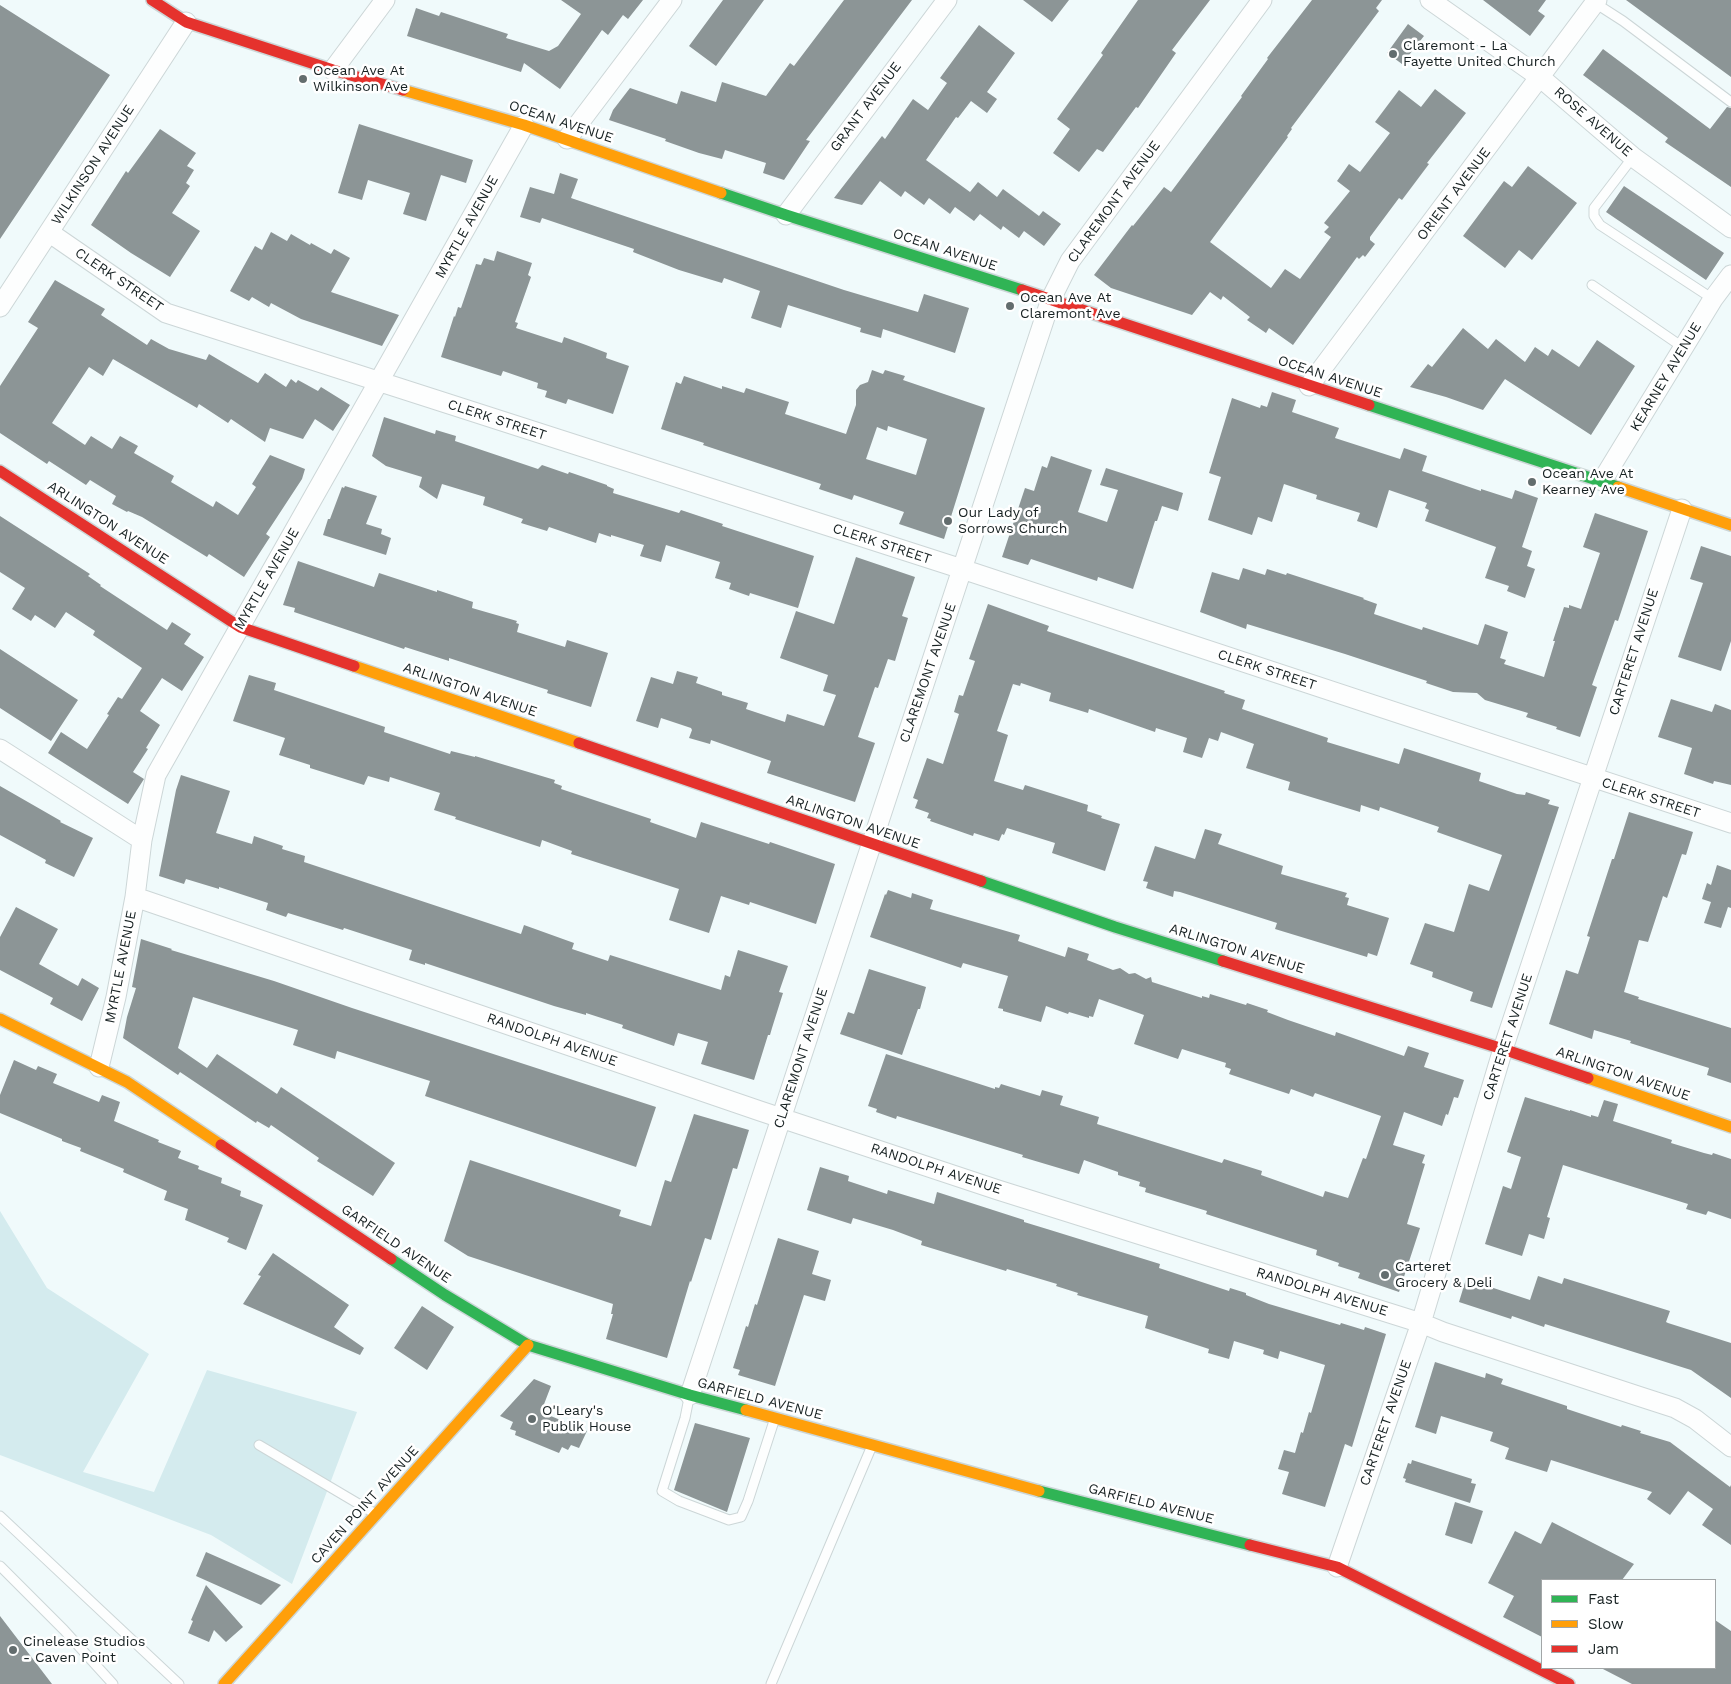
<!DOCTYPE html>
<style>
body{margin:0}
#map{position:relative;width:1731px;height:1684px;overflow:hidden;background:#f0fafb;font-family:"Work Sans",sans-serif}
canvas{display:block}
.legend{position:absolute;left:1541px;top:1579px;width:175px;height:90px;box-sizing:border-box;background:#fff;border:1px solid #a2a6a7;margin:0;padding:6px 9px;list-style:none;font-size:15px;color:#172122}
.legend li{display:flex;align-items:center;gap:10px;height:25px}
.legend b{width:25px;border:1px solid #a2a6a7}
</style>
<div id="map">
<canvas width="1731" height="1684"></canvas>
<ul class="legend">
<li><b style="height:6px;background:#30b455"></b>Fast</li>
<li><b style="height:6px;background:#ff9f0a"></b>Slow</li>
<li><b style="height:6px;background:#e5322d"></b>Jam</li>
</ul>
</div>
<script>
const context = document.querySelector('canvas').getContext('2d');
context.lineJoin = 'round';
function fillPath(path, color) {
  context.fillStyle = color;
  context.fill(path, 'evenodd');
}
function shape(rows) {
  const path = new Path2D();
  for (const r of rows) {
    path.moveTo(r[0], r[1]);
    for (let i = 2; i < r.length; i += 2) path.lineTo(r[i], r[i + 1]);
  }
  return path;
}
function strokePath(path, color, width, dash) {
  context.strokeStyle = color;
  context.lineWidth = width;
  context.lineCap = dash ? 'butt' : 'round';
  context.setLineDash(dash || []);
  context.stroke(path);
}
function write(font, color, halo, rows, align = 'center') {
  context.font = font + ' "Work Sans",sans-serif';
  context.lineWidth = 5;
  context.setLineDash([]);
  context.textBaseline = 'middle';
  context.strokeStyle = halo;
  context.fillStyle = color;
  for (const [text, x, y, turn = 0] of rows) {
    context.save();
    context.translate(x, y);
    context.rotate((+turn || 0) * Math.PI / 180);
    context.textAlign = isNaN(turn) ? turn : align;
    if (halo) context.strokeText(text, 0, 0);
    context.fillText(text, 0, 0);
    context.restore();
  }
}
fillPath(shape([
 [0,1211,47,1288,149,1354,83,1472,154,1492,207,1370,357,1412,292,1584,211,1535,0,1455]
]), '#d4ebee');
fillPath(shape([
 [561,0,643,0,628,19,623,15,608,35,602,30,560,89,524,63,521,72,407,36,416,8,439,16,441,12,508,34,506,38,549,51,558,46,581,14],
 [723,0,764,0,716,66,689,46],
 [844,0,912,0,806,140,810,141,784,180,763,173,766,163,725,150,722,159,699,153,665,141,666,139,609,120,613,110,630,88,677,104,681,91,716,102,722,82,766,96,790,63,794,66],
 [1023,0,1069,0,1052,22],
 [1138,0,1210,0,1172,50,1176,53,1138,108,1136,107,1103,152,1097,149,1079,172,1053,153,1070,129,1057,119,1103,55,1101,53],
 [1312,0,1382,0,1376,8,1379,11,1291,128,1292,129,1287,136,1288,137,1210,242,1271,288,1285,269,1300,279,1331,237,1324,232,1329,227,1324,223,1350,191,1337,181,1349,164,1360,172,1390,133,1375,122,1399,90,1421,107,1435,89,1466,113,1427,163,1429,164,1402,200,1399,198,1370,237,1370,240,1375,244,1365,257,1363,255,1359,259,1357,257,1293,345,1269,328,1266,333,1247,320,1250,317,1223,296,1221,300,1210,292,1192,315,1111,288,1094,275,1132,225,1133,226,1164,187,1171,192,1242,97,1241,96,1268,59,1267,58],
 [1483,0,1546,0,1538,11,1545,16,1530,36],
 [1626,0,1731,0,1731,77],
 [0,5,110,75,0,239],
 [1408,24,1424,36,1402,64,1387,53],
 [979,25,1015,53,987,92,997,99,987,113,971,101,958,118,956,117,926,160,970,192,978,182,997,197,1003,189,1039,216,1043,211,1061,224,1044,246,1024,231,1019,238,1003,226,1001,230,980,214,974,221,955,207,950,214,929,198,924,205,905,191,901,197,880,181,862,205,834,198,882,136,885,139,913,99,928,110,947,83,940,78],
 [1603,49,1710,129,1727,107,1731,108,1731,187,1665,142,1668,138,1583,75],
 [359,124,473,160,466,183,441,175,426,221,403,214,410,193,368,180,362,200,338,193],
 [160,129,196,153,187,166,194,170,186,183,190,186,172,213,200,231,170,277,131,253,91,225,126,171,128,173],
 [1528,166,1577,203,1532,260,1519,250,1505,268,1463,236,1504,181,1512,187],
 [560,173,578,179,571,198,844,290,918,312,924,294,969,308,955,353,883,329,881,338,860,332,861,328,788,305,781,328,751,318,760,291,724,278,722,283,679,270,633,252,634,249,542,218,540,223,520,217,530,187,554,194],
 [1624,186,1724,253,1706,280,1606,212],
 [271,232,287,241,291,234,310,245,311,243,331,254,334,249,350,258,331,292,399,315,382,346,301,319,271,303,269,307,252,297,249,301,230,291,255,246,262,250],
 [497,251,532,263,528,275,531,277,515,322,518,323,516,328,562,343,564,337,586,345,607,353,606,358,629,366,613,414,568,399,566,404,545,397,547,391,537,388,538,383,503,371,501,376,441,357,454,316,455,317,458,307,461,308,476,264,481,265,484,258,494,261],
 [55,280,105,309,101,315,147,345,151,339,169,349,206,360,209,354,258,383,265,373,286,387,291,379,296,383,298,380,318,391,321,387,350,405,333,431,315,419,303,439,270,428,265,442,231,419,228,423,199,404,197,408,113,359,103,376,89,367,52,423,85,445,91,436,112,449,120,436,138,446,134,453,174,476,171,482,213,507,216,501,238,515,256,487,252,484,270,455,305,469,302,479,266,534,270,537,244,577,209,554,207,557,142,517,128,511,127,512,112,504,116,496,90,480,86,485,49,461,47,464,0,433,0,386,38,328,28,322],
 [1463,328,1488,349,1496,339,1525,362,1535,347,1548,356,1552,349,1579,367,1597,340,1635,366,1591,435,1505,379,1483,410,1446,397,1410,387,1428,364,1432,367],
 [872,370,883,374,885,370,905,376,903,380,985,408,944,539,899,524,904,512,854,495,852,500,819,489,821,484,703,445,704,443,661,429,676,382,681,384,684,376,722,389,722,386,744,393,746,388,789,402,785,414,846,434,856,405,856,390,860,385,868,382],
 [888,426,927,439,916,475,866,459,877,427,887,431],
 [1272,392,1296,400,1292,412,1339,428,1335,438,1400,459,1404,448,1427,456,1422,471,1481,491,1481,489,1512,499,1515,490,1538,498,1522,547,1532,551,1527,566,1535,569,1525,598,1507,591,1509,586,1485,578,1496,547,1425,521,1429,510,1425,508,1427,503,1389,490,1377,528,1357,521,1360,513,1316,499,1317,495,1284,484,1272,522,1258,517,1252,535,1208,520,1221,477,1209,473,1232,398,1260,408,1261,405,1267,407],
 [384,417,435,434,436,430,456,436,455,441,538,469,542,465,568,474,569,472,607,485,607,486,614,489,613,493,679,513,681,510,723,524,722,526,814,556,798,608,750,593,749,596,729,589,731,583,715,578,720,562,666,545,661,562,640,556,644,545,611,535,611,537,599,533,596,543,549,527,547,531,521,523,523,519,483,505,485,497,442,484,437,499,419,487,422,477,386,466,372,456],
 [1051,456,1092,470,1078,512,1107,522,1118,490,1100,485,1106,468,1183,493,1178,511,1162,506,1157,521,1155,521,1133,589,1098,577,1097,581,1031,559,1028,565,1002,557,1025,488,1034,491,1042,466,1047,468],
 [345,486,377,496,366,524,382,529,381,534,391,538,386,555,323,535,328,519,330,519,342,487,344,488],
 [1595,513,1648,531,1618,621,1615,620,1592,685,1597,687,1580,737,1556,729,1557,727,1526,717,1528,713,1485,700,1477,693,1453,692,1426,683,1427,681,1345,654,1247,624,1246,629,1200,612,1212,572,1239,580,1243,568,1265,575,1267,569,1286,575,1287,573,1364,598,1363,599,1377,604,1374,614,1422,630,1423,627,1478,645,1485,624,1508,632,1500,658,1506,660,1504,664,1544,677,1555,641,1553,641,1564,607,1569,608,1569,605,1581,609,1600,553,1583,547],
 [0,516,90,574,88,576,101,585,100,586,167,630,172,622,191,634,184,644,204,657,182,691,162,678,140,711,160,725,146,748,148,749,133,772,144,779,128,804,48,753,61,732,87,749,109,715,107,714,118,697,122,699,142,668,93,635,95,631,66,612,55,628,35,615,31,621,12,609,25,588,0,572],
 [1701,546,1731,556,1731,641,1721,671,1678,657,1703,583,1690,579],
 [856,557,915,577,902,616,908,618,895,661,888,659,878,688,875,687,858,737,875,743,855,802,767,773,771,761,711,740,710,744,689,738,692,730,691,728,661,718,658,728,636,721,651,677,673,684,677,671,698,677,696,683,722,692,722,695,748,703,746,709,785,722,787,714,824,726,836,695,823,691,828,675,780,658,796,611,834,624],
 [298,561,374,587,379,573,437,592,437,590,473,602,472,608,517,621,516,623,519,624,517,632,565,647,567,640,608,653,591,707,547,693,548,690,449,658,449,661,405,647,404,649,294,612,295,608,283,605],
 [988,604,1049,626,1047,631,1225,691,1224,693,1245,700,1242,709,1328,738,1327,742,1399,764,1404,748,1481,773,1479,781,1517,794,1525,795,1526,792,1550,800,1548,804,1559,807,1492,1008,1470,1001,1473,992,1432,977,1433,972,1410,964,1425,923,1454,932,1469,884,1489,891,1502,855,1437,832,1439,827,1380,807,1379,811,1361,805,1360,812,1288,790,1290,782,1246,768,1254,744,1221,732,1218,741,1209,738,1202,758,1183,752,1187,738,1156,728,1155,732,1089,709,1088,713,1049,701,1051,693,1021,683,1020,686,1013,684,997,731,1008,735,994,781,1023,790,1025,785,1088,805,1087,811,1102,816,1101,818,1120,824,1105,871,1052,853,1055,843,1007,828,1004,835,1002,834,999,841,974,833,973,836,930,821,931,819,927,818,929,813,915,808,918,800,913,798,927,758,943,764,959,714,954,712,959,695,963,696,975,661,969,659],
 [0,649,78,700,51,741,0,708],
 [249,675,276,683,274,690,385,727,384,732,450,754,451,751,475,757,475,756,555,780,554,783,562,786,561,789,651,819,650,822,696,838,701,822,769,844,770,842,835,864,816,924,750,902,749,905,721,896,709,933,669,920,679,889,571,854,572,851,542,840,540,847,455,819,456,817,434,810,440,793,390,777,389,782,368,776,364,785,310,768,310,765,279,755,285,738,233,721],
 [1671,699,1712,712,1715,704,1731,710,1731,785,1714,781,1713,784,1684,774,1692,748,1658,737],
 [181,775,230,791,216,833,252,844,254,836,283,846,282,849,305,856,304,862,521,934,524,925,574,943,572,949,608,961,610,955,721,990,725,975,730,977,738,950,788,966,779,992,783,993,772,1028,770,1035,768,1035,754,1080,701,1064,708,1042,678,1033,674,1046,622,1028,623,1025,586,1013,586,1015,554,1006,425,963,425,965,409,960,412,950,344,928,343,930,288,913,286,917,266,910,268,903,219,887,219,889,186,879,184,884,159,876,176,790],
 [0,786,61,821,60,822,93,838,74,877,45,863,46,860,0,835],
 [1629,812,1693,832,1686,855,1682,854,1667,898,1663,896,1648,942,1639,940,1624,992,1639,997,1638,999,1731,1028,1731,1083,1707,1075,1709,1068,1630,1043,1631,1041,1594,1030,1592,1039,1549,1024,1566,970,1578,974,1590,937,1587,936,1612,859,1614,859],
 [1205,829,1222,834,1218,844,1283,866,1281,874,1347,893,1345,897,1349,898,1347,905,1389,918,1377,956,1368,953,1367,957,1275,929,1277,923,1180,892,1174,891,1173,897,1146,888,1148,882,1143,881,1155,846,1195,859],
 [1717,865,1731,870,1731,908,1728,907,1721,928,1704,923,1711,902,1702,899,1707,883,1711,885],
 [888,890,911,898,912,893,933,900,930,909,1020,935,1018,941,1065,957,1068,947,1089,954,1087,960,1113,970,1120,968,1129,974,1135,973,1146,979,1151,977,1152,982,1202,998,1202,996,1209,998,1210,994,1246,1005,1247,1003,1268,1010,1267,1012,1288,1020,1335,1036,1336,1032,1404,1056,1408,1046,1429,1053,1424,1067,1464,1080,1458,1098,1454,1097,1448,1115,1446,1114,1442,1126,1404,1112,1393,1145,1425,1155,1422,1163,1425,1164,1407,1224,1420,1228,1399,1292,1358,1278,1360,1273,1338,1266,1339,1263,1316,1255,1317,1250,1206,1214,1207,1211,1145,1192,1146,1188,1139,1186,1140,1182,1118,1175,1118,1172,1084,1160,1079,1174,1022,1157,1023,1155,897,1116,896,1119,876,1112,877,1109,868,1106,886,1054,995,1089,995,1087,999,1088,1001,1084,1040,1096,1042,1090,1063,1096,1060,1105,1099,1117,1097,1124,1222,1163,1224,1159,1262,1171,1261,1175,1323,1197,1325,1191,1348,1198,1363,1158,1366,1159,1381,1116,1315,1093,1313,1097,1291,1089,1289,1094,1229,1074,1231,1069,1225,1067,1226,1063,1182,1049,1178,1059,1134,1044,1144,1015,1099,999,1093,1017,1089,1016,1089,1018,1069,1012,1068,1014,1046,1006,1041,1022,1003,1011,1003,1009,998,1008,1008,976,963,963,961,968,870,937,885,894,886,895],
 [16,907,58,929,39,964,78,986,82,978,99,988,82,1021,50,1004,53,998,0,970,0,937],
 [141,939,172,949,171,950,274,981,352,1008,656,1107,636,1167,425,1096,430,1081,337,1051,335,1059,293,1045,298,1030,193,997,178,1048,207,1068,217,1054,277,1094,281,1087,395,1163,373,1196,317,1161,319,1158,271,1125,269,1128,257,1121,256,1123,180,1072,178,1075,123,1038,127,1017,136,988,132,987],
 [869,969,926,987,920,1009,918,1009,902,1055,840,1034,848,1012,854,1014],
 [14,1060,36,1070,38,1066,57,1074,53,1083,99,1102,102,1095,120,1102,114,1121,159,1140,158,1142,181,1151,178,1158,199,1166,198,1169,222,1178,221,1183,241,1191,240,1196,263,1205,246,1250,227,1242,229,1238,185,1220,188,1209,164,1200,167,1191,123,1172,124,1169,80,1151,81,1148,62,1141,62,1139,0,1113,0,1095],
 [1525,1097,1570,1111,1570,1110,1591,1117,1591,1115,1598,1117,1604,1100,1618,1104,1613,1121,1672,1140,1671,1143,1704,1153,1712,1155,1713,1153,1731,1159,1731,1219,1708,1211,1706,1215,1686,1209,1688,1204,1563,1165,1547,1217,1550,1218,1544,1239,1529,1234,1522,1256,1485,1244,1503,1186,1511,1189,1521,1157,1507,1152],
 [694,1114,749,1130,737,1169,733,1168,711,1240,705,1238,691,1282,690,1281,667,1358,606,1339,613,1314,611,1314,613,1304,468,1256,444,1241,470,1160,621,1210,619,1216,651,1226,665,1180,671,1182],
 [820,1167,849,1176,848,1181,887,1194,888,1190,934,1204,937,1192,1024,1220,1024,1222,1047,1229,1160,1264,1159,1268,1229,1291,1230,1288,1246,1293,1246,1295,1269,1304,1340,1325,1341,1323,1364,1330,1365,1327,1386,1334,1352,1447,1345,1444,1325,1507,1282,1494,1289,1472,1278,1469,1284,1450,1295,1453,1301,1432,1303,1433,1309,1412,1311,1413,1325,1365,1280,1351,1278,1359,1263,1354,1264,1350,1234,1341,1229,1359,1208,1353,1209,1349,1145,1328,1148,1316,1077,1295,1078,1293,1056,1286,1057,1284,1007,1269,1006,1271,921,1245,922,1241,893,1230,853,1218,851,1224,807,1210],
 [778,1238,819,1251,812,1274,831,1280,825,1301,804,1295,775,1386,738,1375,740,1370,733,1368,746,1326,748,1327,755,1304,757,1305],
 [273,1253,349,1305,334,1327,364,1348,360,1355,243,1304,261,1276,258,1275],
 [1538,1276,1562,1284,1564,1278,1670,1311,1666,1322,1668,1323,1731,1343,1731,1398,1691,1370,1545,1324,1544,1327,1512,1316,1511,1319,1459,1302,1466,1279,1530,1300],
 [422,1306,454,1327,427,1370,394,1348],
 [1435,1362,1485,1378,1486,1373,1503,1379,1501,1384,1567,1406,1567,1409,1621,1427,1622,1425,1641,1431,1640,1433,1670,1442,1730,1487,1731,1485,1731,1545,1702,1525,1713,1509,1688,1491,1670,1515,1647,1499,1652,1492,1551,1460,1547,1472,1505,1459,1509,1448,1490,1441,1493,1432,1441,1416,1436,1434,1415,1427],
 [534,1379,551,1386,541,1412,587,1431,579,1448,571,1445,568,1450,562,1447,559,1453,515,1435,516,1431,510,1429,513,1422,500,1416],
 [695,1423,750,1438,727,1512,674,1490],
 [1412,1460,1472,1479,1471,1483,1476,1484,1470,1503,1405,1482,1406,1479,1403,1478,1408,1463,1411,1464],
 [1455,1502,1483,1511,1472,1544,1445,1535],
 [1552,1522,1634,1564,1622,1580,1542,1580,1542,1637,1503,1617,1514,1596,1488,1583,1515,1531,1541,1544],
 [206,1552,281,1585,261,1605,196,1576],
 [206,1585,243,1627,226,1642,214,1630,209,1642,188,1633,193,1621,191,1620],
 [0,1616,52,1684,0,1684],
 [1715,1620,1731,1631,1731,1684,1632,1684,1601,1668,1715,1668]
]), '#8c9596');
const lane = shape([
 [1595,3,1623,21,1731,102],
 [1633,157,1594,208,1594,216,1600,225,1713,299],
 [1592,285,1684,348],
 [689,1398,685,1418,662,1491,679,1501,729,1520,741,1517,748,1501,774,1421],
 [259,1445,374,1513],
 [0,1516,179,1684],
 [0,1566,64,1630,113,1684],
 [771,1684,871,1448]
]);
const street = shape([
 [1430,0,1541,78,1633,157,1731,228],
 [333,70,385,0],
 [567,139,672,0],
 [786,215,947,0],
 [50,233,166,313,962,569,1731,823],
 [0,307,186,22],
 [1309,386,1597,0],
 [1602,481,1713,299,1731,275],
 [0,749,142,840],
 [135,897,760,1111,998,1190,1421,1323,1443,1332,1641,1397,1675,1408,1695,1419,1731,1447],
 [99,1067,116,997,135,897,142,840,156,775,524,125],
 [690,1395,1051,299,1070,261,1262,0],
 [1337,1567,1421,1323,1503,1049,1682,509]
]);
const fast = shape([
 [721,193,786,215,1022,290],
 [1369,405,1618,487],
 [981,881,1115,927,1223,961],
 [391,1259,445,1295,528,1345,690,1395,746,1410],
 [1039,1491,1250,1545]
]);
const slow = shape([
 [403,90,524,125,721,193],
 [1618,487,1731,525],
 [354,666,579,743],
 [0,1019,127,1082,221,1145],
 [1588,1078,1731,1127],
 [746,1410,1039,1491],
 [224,1684,528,1345]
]);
const jam = shape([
 [152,0,186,22,333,70,403,90],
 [1022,290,1369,405],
 [0,471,240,627,354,666],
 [579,743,981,881],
 [1223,961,1503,1049,1588,1078],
 [221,1145,391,1259],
 [1250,1545,1337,1567,1569,1684]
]);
strokePath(lane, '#ccd6d7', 11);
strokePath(street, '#ccd6d7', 21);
strokePath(fast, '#ccd6d7', 14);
strokePath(slow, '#ccd6d7', 14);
strokePath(jam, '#ccd6d7', 14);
strokePath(lane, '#fdfefe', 9);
strokePath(street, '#fdfefe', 19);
strokePath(fast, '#30b455', 11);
strokePath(slow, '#ff9f0a', 11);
strokePath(jam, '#e5322d', 11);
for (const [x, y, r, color] of [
 [1393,54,5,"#636d6e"],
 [303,79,5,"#636d6e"],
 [1010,306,5,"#636d6e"],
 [1532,482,5,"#636d6e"],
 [948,521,5,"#636d6e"],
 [1385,1275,5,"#636d6e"],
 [532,1419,5,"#636d6e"],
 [13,1650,5,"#636d6e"]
]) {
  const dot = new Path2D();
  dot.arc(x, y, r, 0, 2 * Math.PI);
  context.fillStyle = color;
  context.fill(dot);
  strokePath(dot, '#fff', 2);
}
write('14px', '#172122', '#fff', [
 ["Claremont - La",1403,46],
 ["Fayette United Church",1403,62],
 ["Ocean Ave At",313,71],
 ["Wilkinson Ave",313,87],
 ["Ocean Ave At",1020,298],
 ["Claremont Ave",1020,314],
 ["Ocean Ave At",1542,474],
 ["Kearney Ave",1542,490],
 ["Our Lady of",958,513],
 ["Sorrows Church",958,529],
 ["Carteret",1395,1267],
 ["Grocery & Deli",1395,1283],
 ["O'Leary's",542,1411],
 ["Publik House",542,1427],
 ["Cinelease Studios",23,1642],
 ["- Caven Point",23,1658]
], 'left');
write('14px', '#172122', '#fff', [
 ["GRANT AVENUE",866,107,-53],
 ["OCEAN AVENUE",561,122,18],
 ["ROSE AVENUE",1593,122,41],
 ["WILKINSON AVENUE",93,165,-57],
 ["ORIENT AVENUE",1454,194,-53],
 ["CLAREMONT AVENUE",1114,202,-54],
 ["MYRTLE AVENUE",467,227,-61],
 ["OCEAN AVENUE",945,250,18],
 ["CLERK STREET",119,280,34],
 ["OCEAN AVENUE",1330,377,18],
 ["KEARNEY AVENUE",1666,377,-59],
 ["CLERK STREET",497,420,18],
 ["ARLINGTON AVENUE",108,523,33],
 ["CLERK STREET",882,544,18],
 ["MYRTLE AVENUE",267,579,-60],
 ["CARTERET AVENUE",1634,652,-72],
 ["CLERK STREET",1267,670,18],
 ["CLAREMONT AVENUE",928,673,-71],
 ["ARLINGTON AVENUE",470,690,19],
 ["CLERK STREET",1651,798,18],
 ["ARLINGTON AVENUE",853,822,19],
 ["ARLINGTON AVENUE",1237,949,17],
 ["MYRTLE AVENUE",121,967,-79],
 ["CARTERET AVENUE",1508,1037,-72],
 ["RANDOLPH AVENUE",552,1040,19],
 ["CLAREMONT AVENUE",801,1058,-72],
 ["ARLINGTON AVENUE",1623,1074,19],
 ["RANDOLPH AVENUE",936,1169,18],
 ["GARFIELD AVENUE",396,1244,34],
 ["RANDOLPH AVENUE",1322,1292,17],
 ["GARFIELD AVENUE",760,1399,15],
 ["CARTERET AVENUE",1386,1423,-71],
 ["GARFIELD AVENUE",1151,1504,14],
 ["CAVEN POINT AVENUE",365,1505,-48]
]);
</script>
